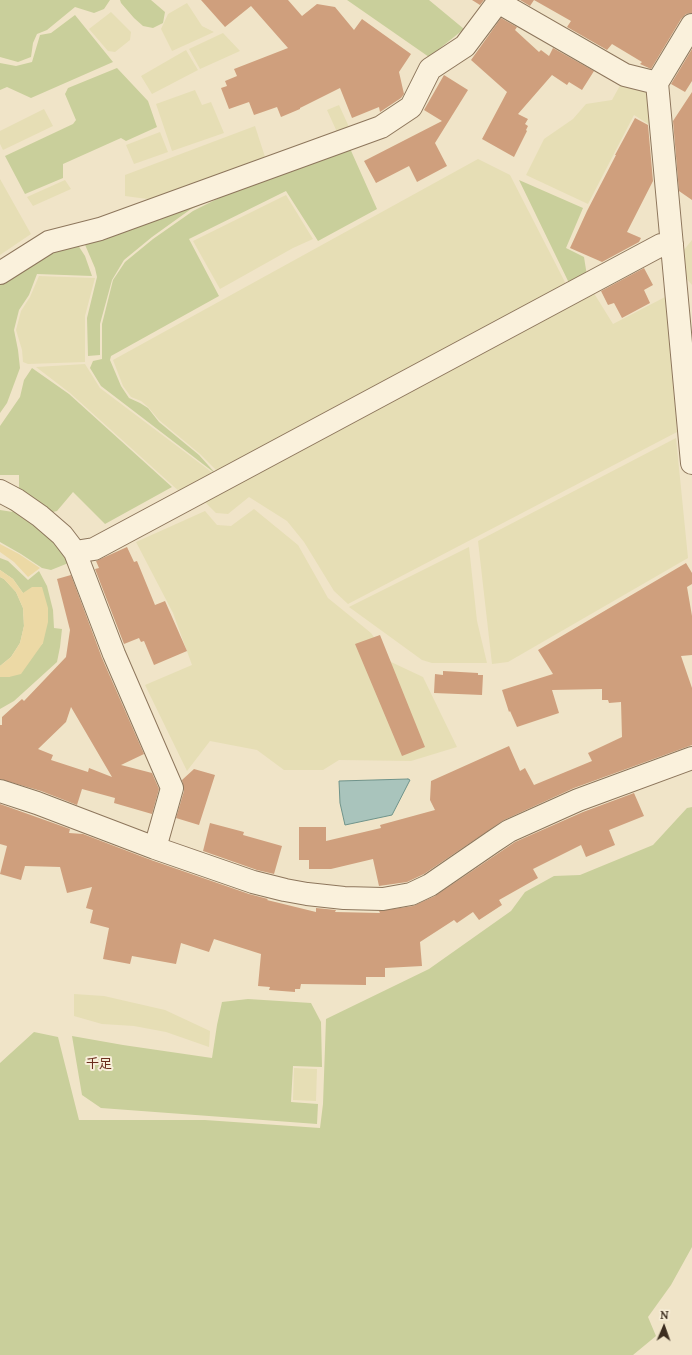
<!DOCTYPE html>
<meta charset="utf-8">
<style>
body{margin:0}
#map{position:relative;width:692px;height:1355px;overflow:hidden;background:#f0e4c8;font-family:Lora,serif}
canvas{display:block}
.north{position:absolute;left:644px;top:1307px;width:40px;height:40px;-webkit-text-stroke:3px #f7eed8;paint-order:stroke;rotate:2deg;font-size:11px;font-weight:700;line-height:16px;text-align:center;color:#3d2e20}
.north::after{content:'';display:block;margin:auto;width:14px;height:18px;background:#3d2e20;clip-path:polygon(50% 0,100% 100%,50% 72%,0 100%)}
</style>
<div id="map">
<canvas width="692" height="1355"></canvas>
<div class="north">N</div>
</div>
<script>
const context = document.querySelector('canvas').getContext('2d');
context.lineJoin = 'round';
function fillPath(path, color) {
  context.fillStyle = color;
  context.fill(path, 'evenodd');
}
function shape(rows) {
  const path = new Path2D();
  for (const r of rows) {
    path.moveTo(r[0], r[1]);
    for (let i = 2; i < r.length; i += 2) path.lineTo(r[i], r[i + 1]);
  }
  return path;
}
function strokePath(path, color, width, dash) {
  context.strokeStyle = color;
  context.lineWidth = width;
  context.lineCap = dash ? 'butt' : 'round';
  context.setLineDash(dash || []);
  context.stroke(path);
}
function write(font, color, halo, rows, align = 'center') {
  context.font = font + ' Lora,"Noto Sans JP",serif';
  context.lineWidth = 4;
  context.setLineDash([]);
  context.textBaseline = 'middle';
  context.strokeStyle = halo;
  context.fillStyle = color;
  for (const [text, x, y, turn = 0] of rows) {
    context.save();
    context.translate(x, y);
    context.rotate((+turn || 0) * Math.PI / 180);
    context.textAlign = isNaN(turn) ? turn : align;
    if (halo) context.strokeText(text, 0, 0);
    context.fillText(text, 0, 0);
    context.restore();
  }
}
fillPath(shape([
 [187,3,202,26,214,32,172,51,161,29,168,14],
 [111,12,131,32,130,40,115,52,108,51,89,29],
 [223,33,240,51,200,69,189,49],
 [186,50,198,70,152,94,141,76],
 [623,80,647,90,656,129,634,115,588,204,526,175,544,139,573,119,586,104,612,100],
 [195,90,202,105,211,102,224,133,172,151,156,104],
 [339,105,349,127,337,132,327,110],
 [44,109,53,126,3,150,0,144,0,131],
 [255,126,266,160,155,200,125,196,125,175],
 [160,132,168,152,134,164,126,145],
 [478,159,510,175,567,286,218,472,200,454,159,420,148,407,141,401,131,397,123,386,113,360],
 [0,179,31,234,0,255],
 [65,180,71,189,33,206,27,197],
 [286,195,313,239,293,248,220,289,193,241],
 [692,240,692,285,679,270,678,257],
 [39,276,95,278,85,316,85,362,28,364,23,362,22,350,16,330,21,311,30,297],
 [592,290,613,324,667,296,677,432,348,604,334,591,304,542,287,521,249,497,228,514,216,513,205,502],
 [85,364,100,388,214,474,181,493,70,393,36,367],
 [676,438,688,558,508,662,492,664,478,541],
 [254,509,298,545,328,598,371,633,391,662,423,677,457,747,411,761,339,760,323,770,284,770,257,750,210,741,187,771,145,685,192,665,173,613,136,542,205,511,217,525,231,526],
 [469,547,477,621,487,663,432,663,422,660,349,607],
 [74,994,104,996,165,1010,210,1031,209,1047,166,1032,134,1026,102,1024,74,1016],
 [294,1068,317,1069,316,1101,293,1100]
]), '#e6deb5');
fillPath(shape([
 [0,0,110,0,104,9,94,13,75,7,47,30,37,34,33,43,31,57,18,62,0,57],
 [120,0,151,0,165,12,163,23,153,28,143,26,134,18,121,3],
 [347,0,429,0,464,29,429,57],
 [75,15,113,62,31,98,7,87,0,90,0,63,16,66,32,62,40,35,51,33],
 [117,68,148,101,157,127,126,141,121,138,63,164,63,178,25,194,5,156,73,124,76,120,65,94,68,88],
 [348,144,377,209,318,241,286,191,189,239,219,296,111,356,110,360,121,386,129,398,140,403,148,408,159,422,199,455,216,474,101,386,90,368,93,361,102,359,102,324,113,280,125,262,153,239,193,211,227,194],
 [519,180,583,208,566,248,584,257,587,276,569,283],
 [240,187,191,209,152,237,124,260,112,280,100,324,100,355,88,356,87,318,97,277,95,268,83,240],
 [74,239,85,256,92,276,37,274,29,295,19,310,14,330,18,350,20,368,7,403,0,413,0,277],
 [32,368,69,394,172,487,105,524,73,492,57,511,49,513,10,488,19,488,19,475,0,475,0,426,20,397,24,380],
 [0,503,34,519,71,562,51,570,42,568,21,554,0,542,0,510,13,512],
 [0,558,8,561,28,580,39,571,47,586,53,610,54,628,62,629,60,647,57,662,14,701,0,709,0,677,9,677,43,643,23,593,13,579,0,570],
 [0,577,4,579,16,592,23,608,24,626,20,643,11,657,0,666],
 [692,807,692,1247,671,1285,648,1317,656,1336,633,1355,0,1355,0,1063,34,1032,58,1037,79,1120,205,1120,320,1128,323,1104,326,1019,429,969,511,911,525,892,554,876,580,875,653,845,687,808],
 [248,999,311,1003,321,1022,322,1067,293,1066,291,1102,318,1104,317,1124,101,1108,82,1095,72,1036,123,1045,212,1058,217,1025,222,1002]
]), '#c9cf9b');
fillPath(shape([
 [0,544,19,554,40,568,28,577,14,562,0,552],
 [0,570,13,579,23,593,32,587,42,587,48,608,48,622,43,643,21,674,9,677,0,677,0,666,11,657,20,643,24,626,23,608,16,592,4,579,0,577]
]), '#ecd9a5');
const water = shape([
 [408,779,410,780,392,815,345,825,340,803,339,781,408,779]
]);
fillPath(water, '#a9c4bc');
strokePath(water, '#6f938a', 1);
fillPath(shape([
 [201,0,288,0,302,16,317,4,335,7,354,30,362,19,411,54,399,72,404,94,401,98,380,112,379,107,352,118,340,88,300,108,300,109,281,117,277,107,254,115,249,102,229,109,221,88,227,86,225,81,237,76,234,69,288,48,251,6,225,27],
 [472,0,484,0,480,5],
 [520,0,692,0,692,13,686,14,681,19,651,69,640,64,642,62,612,44,607,50,567,27,571,21,534,0,530,6],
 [501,18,517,27,515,30,539,52,541,50,549,56,553,48,594,71,582,90,569,82,567,85,552,75,518,114,528,119,525,124,528,126,526,130,527,131,514,157,482,139,507,92,471,60],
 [692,49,692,81,685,92,671,84],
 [444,75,468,90,435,143,447,166,417,182,409,166,376,183,364,161,442,121,424,110],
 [692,92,692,200,679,191,673,121],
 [635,118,648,125,653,181,627,232,641,238,639,242,602,262,570,248,587,211,616,155,615,155],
 [644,268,653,285,644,290,650,303,622,318,614,303,608,305,601,291],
 [127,547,134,562,137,561,155,605,165,601,187,651,154,665,144,641,141,642,139,638,124,644,95,569,99,568,96,561],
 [686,563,692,573,692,584,687,587,692,616,692,655,681,656,692,688,692,745,574,788,504,820,424,874,407,882,379,886,373,859,331,869,309,869,309,860,299,860,299,827,326,827,326,841,381,828,380,825,435,810,430,800,431,781,509,746,520,771,525,768,534,785,592,761,588,753,622,737,621,702,609,703,608,700,602,700,602,689,552,690,559,713,517,727,510,711,509,712,502,690,553,674,538,650],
 [71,575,102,658,144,754,121,765,152,773,159,789,152,814,114,803,115,798,82,789,77,805,41,791,0,779,0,725,2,725,2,717,22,699,24,701,66,657,70,630,57,579],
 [71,707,95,748,112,777,89,768,88,772,51,760,53,755,38,749,66,722],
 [380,635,425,747,402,756,355,644],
 [443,671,478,673,478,675,483,675,482,695,434,693,435,674,443,675],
 [194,769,215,775,199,825,176,818,184,791,182,780],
 [634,793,644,816,609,830,615,845,586,857,581,845,533,869,538,878,499,900,502,905,479,920,473,912,457,923,454,920,420,942,422,966,385,968,385,977,366,977,366,985,301,984,300,989,295,989,295,992,269,990,270,987,258,986,261,954,214,939,209,952,181,943,176,964,132,956,130,964,103,959,109,928,90,923,93,910,86,908,92,887,67,893,60,867,25,866,21,880,0,874,7,846,0,844,0,804,70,829,69,833,83,834,151,860,249,894,268,899,267,900,316,912,316,908,336,910,335,912,380,913,379,911,413,906,435,896,515,842,583,812],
 [210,823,244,832,243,835,282,846,274,874,257,870,203,851]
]), '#cf9f7d');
const minor = shape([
 [497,0,498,2,625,75,657,83,692,25],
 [657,83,692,463],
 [0,273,49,242,100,229,381,127,411,107,430,69,465,46,498,2],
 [0,491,17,500,40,516,62,535,75,552,114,654,172,788,155,848],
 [75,552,94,549,661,245,672,244],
 [0,791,37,803,155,848,253,882,285,890,307,894,344,898,383,899,411,894,430,885,494,841,509,831,578,800,692,758]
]);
strokePath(minor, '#8d765c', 24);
strokePath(minor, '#faf1dc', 22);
write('13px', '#6b2e1e', '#f7eed8', [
 ["千足",99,1064]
]);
</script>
